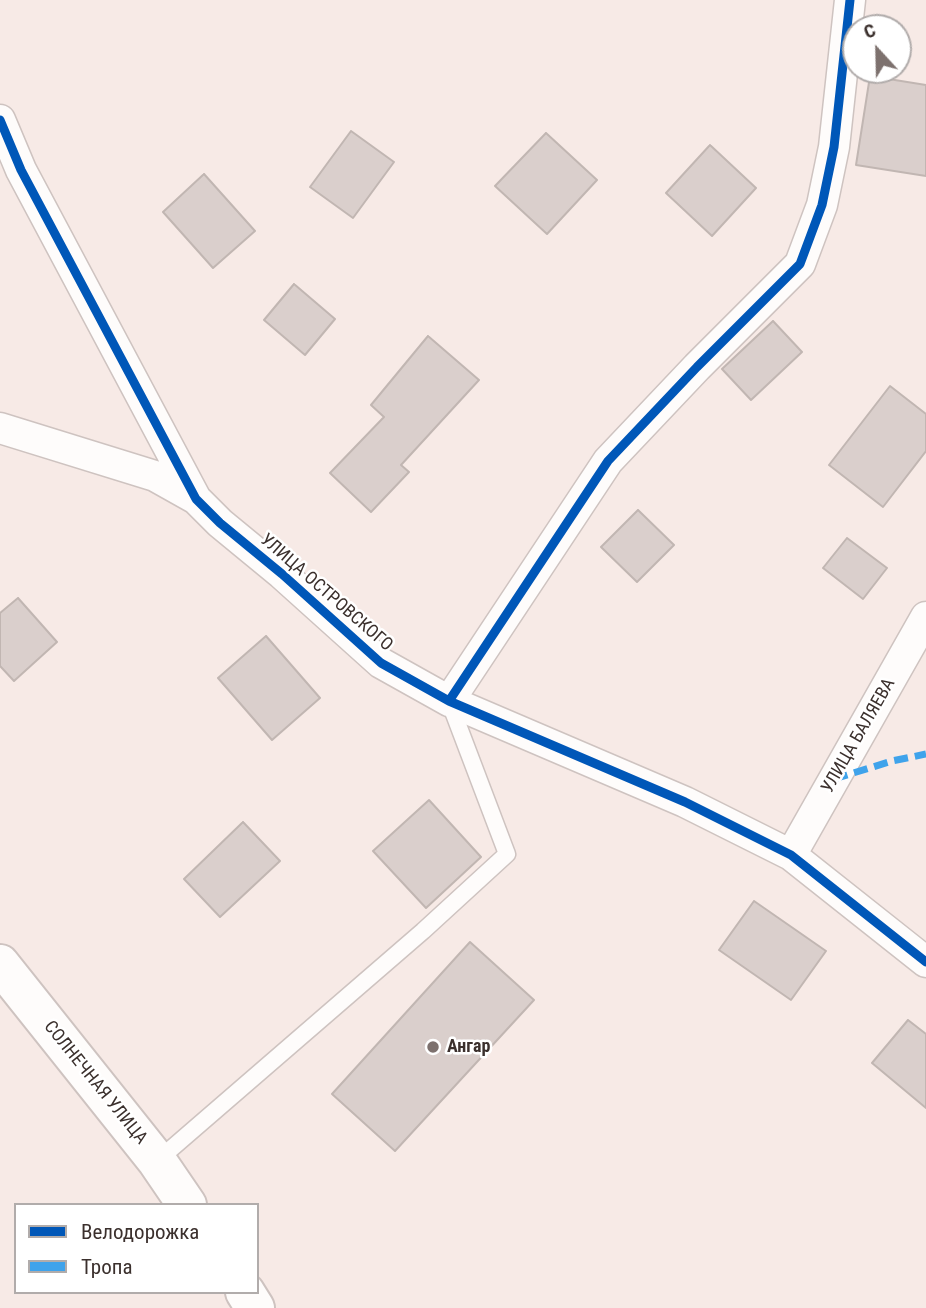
<!DOCTYPE html>
<meta charset="utf-8">
<style>
body{margin:0}
#map{position:relative;width:926px;height:1308px;overflow:hidden;background:#f7eae6;font-family:"Roboto Condensed",sans-serif}
canvas{display:block}
.legend{position:absolute;left:14px;top:1203px;width:245px;height:91px;box-sizing:border-box;background:#fff;border:2px solid #b1acab;margin:0;padding:9px 12px;list-style:none;font-size:21px;color:#3b302d}
.legend li{display:flex;align-items:center;gap:14px;height:35px}
.legend b{width:35px;border:2px solid #b1acab}
.north{position:absolute;left:842px;top:14px;width:70px;height:70px;box-sizing:border-box;background:#fff;border:2px solid #b1acab;border-radius:50%;rotate:338deg;font-size:19px;font-weight:700;line-height:28px;text-align:center;color:#3b302d}
.north::after{content:'';display:block;margin:auto;width:24px;height:32px;background:#7d716e;clip-path:polygon(50% 0,100% 100%,50% 72%,0 100%)}
</style>
<div id="map">
<canvas width="926" height="1308"></canvas>
<ul class="legend">
<li><b style="height:9px;background:#0057b8"></b>Велодорожка</li>
<li><b style="height:9px;background:#3fa3eb"></b>Тропа</li>
</ul>
<div class="north">С</div>
</div>
<script>
const context = document.querySelector('canvas').getContext('2d');
context.lineJoin = 'round';
function fillPath(path, color) {
  context.fillStyle = color;
  context.fill(path, 'evenodd');
}
function shape(rows) {
  const path = new Path2D();
  for (const r of rows) {
    path.moveTo(r[0], r[1]);
    for (let i = 2; i < r.length; i += 2) path.lineTo(r[i], r[i + 1]);
  }
  return path;
}
function strokePath(path, color, width, dash) {
  context.strokeStyle = color;
  context.lineWidth = width;
  context.lineCap = dash ? 'butt' : 'round';
  context.setLineDash(dash || []);
  context.stroke(path);
}
function write(font, color, halo, rows, align = 'center') {
  context.font = font + ' "Roboto Condensed",sans-serif';
  context.lineWidth = 5;
  context.setLineDash([]);
  context.textBaseline = 'middle';
  context.strokeStyle = halo;
  context.fillStyle = color;
  for (const [text, x, y, turn = 0] of rows) {
    context.save();
    context.translate(x, y);
    context.rotate((+turn || 0) * Math.PI / 180);
    context.textAlign = isNaN(turn) ? turn : align;
    if (halo) context.strokeText(text, 0, 0);
    context.fillText(text, 0, 0);
    context.restore();
  }
}
const building = shape([
 [870,76,926,85,926,176,856,165,870,76],
 [351,131,394,162,353,218,310,187,351,131],
 [546,133,597,180,547,234,495,186,546,133],
 [710,145,756,188,712,236,666,193,710,145],
 [204,174,255,231,213,268,163,212,204,174],
 [294,284,335,319,305,355,264,320,294,284],
 [773,321,802,352,751,400,722,369,773,321],
 [428,336,479,380,401,465,409,472,371,512,330,473,384,417,371,405,428,336],
 [890,386,926,414,926,451,883,507,829,465,890,386],
 [638,510,674,545,637,582,601,547,638,510],
 [847,538,887,568,863,599,823,568,847,538],
 [18,598,57,642,14,681,0,666,0,613,18,598],
 [266,636,320,698,272,740,218,678,266,636],
 [429,800,481,857,426,908,373,851,429,800],
 [243,822,280,861,220,917,184,879,243,822],
 [754,901,826,951,791,1000,719,950,754,901],
 [470,942,534,1000,395,1151,332,1094,470,942],
 [908,1020,926,1034,926,1108,872,1063,908,1020]
]);
fillPath(building, '#dacfcc');
strokePath(building, '#c1b6b2', 2);
const service = shape([
 [157,1161,423,931,507,854,449,701]
]);
const minor = shape([
 [0,120,21,170,196,499,220,523,282,574,381,663,449,701,685,802,791,855,926,962],
 [0,428,155,476,196,499],
 [449,701,608,461,697,367,800,264,822,205,834,147,850,0],
 [791,855,926,617]
]);
const primary = shape([
 [0,964,157,1161,187,1205],
 [245,1292,255,1308]
]);
strokePath(service, '#cec3c0', 19);
strokePath(minor, '#cec3c0', 33);
strokePath(primary, '#cec3c0', 42);
strokePath(service, '#fefcfb', 16);
strokePath(minor, '#fefcfb', 30);
strokePath(primary, '#fefcfb', 38);
strokePath(shape([
 [834,779,892,761,926,754]
]), '#3fa3eb', 7, [14, 7]);
strokePath(shape([
 [0,120,21,170,196,499,220,523,282,574,381,663,449,701,685,802,791,855,926,962],
 [449,701,608,461,697,367,800,264,822,205,834,147,850,0]
]), '#0057b8', 9);
for (const [x, y, r, color] of [
 [433,1047,7,"#7d716e"]
]) {
  const dot = new Path2D();
  dot.arc(x, y, r, 0, 2 * Math.PI);
  context.fillStyle = color;
  context.fill(dot);
  strokePath(dot, '#fff', 2.5);
}
write('18px', '#3b302d', '#fff', [
 ["УЛИЦА ОСТРОВСКОГО",326,593,41],
 ["УЛИЦА БАЛЯЕВА",859,736,-60],
 ["СОЛНЕЧНАЯ УЛИЦА",95,1083,51]
]);
write('bold 18px', '#3b302d', '#fff', [
 ["Ангар",447,1047]
], 'left');
</script>
